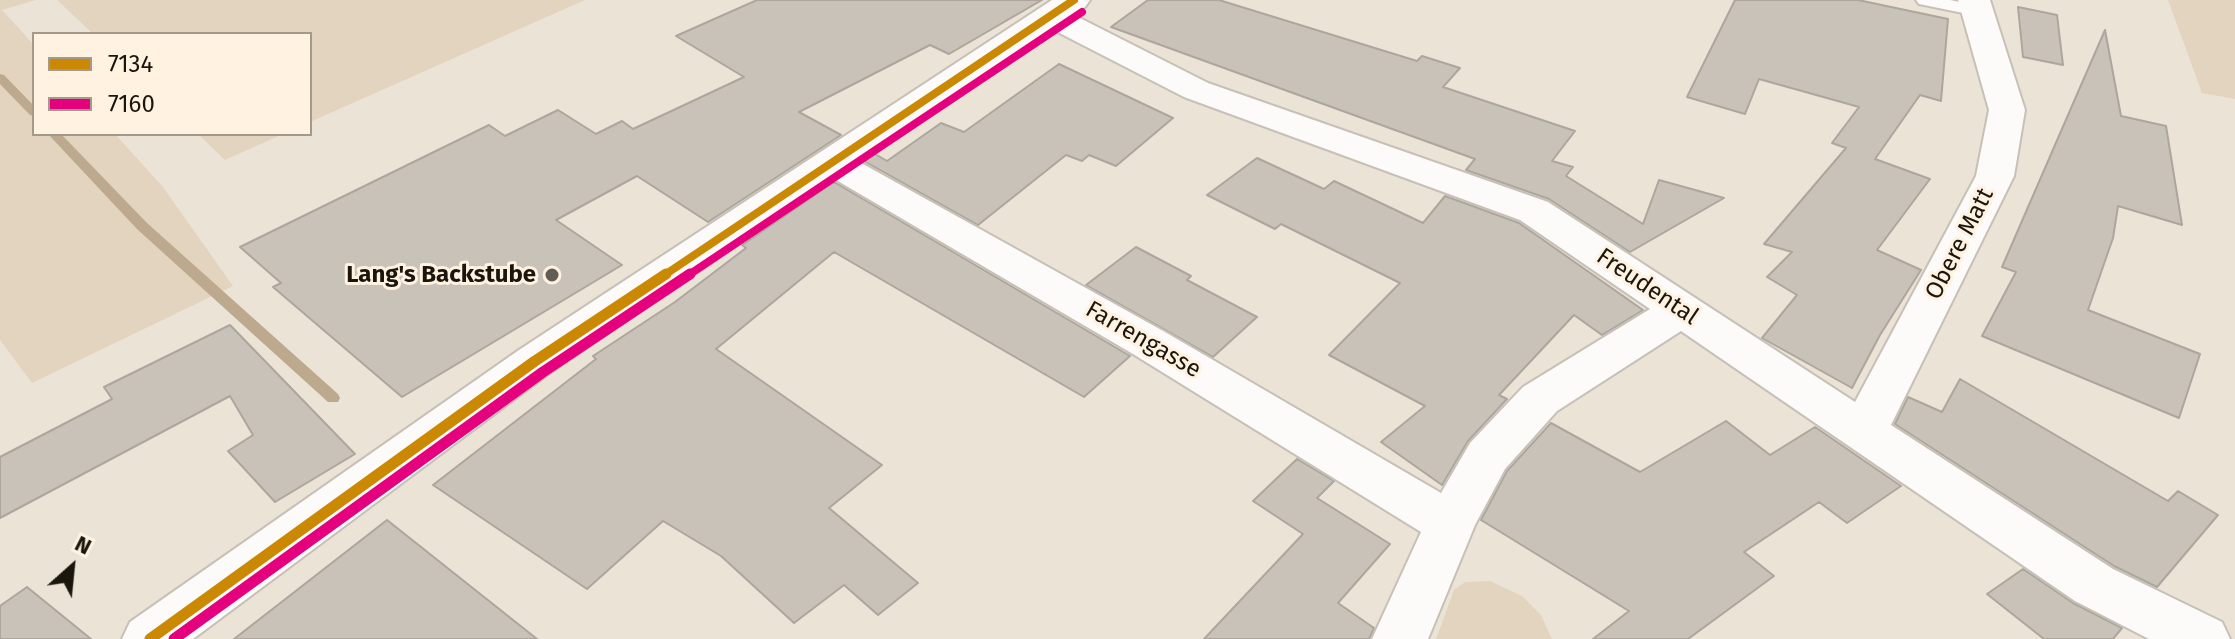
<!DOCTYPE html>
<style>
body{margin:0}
#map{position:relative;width:2235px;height:639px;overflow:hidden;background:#ece3d7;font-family:"Fira Sans",sans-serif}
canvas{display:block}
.legend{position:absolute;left:32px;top:32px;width:280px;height:104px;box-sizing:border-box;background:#fff2e1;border:2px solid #a39a8c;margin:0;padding:10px 14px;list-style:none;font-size:24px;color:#1a150d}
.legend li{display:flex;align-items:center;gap:16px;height:40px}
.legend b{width:40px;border:2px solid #a39a8c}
.north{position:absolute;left:32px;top:527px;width:80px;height:80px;-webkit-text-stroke:6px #fff2e1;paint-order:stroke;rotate:27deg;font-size:22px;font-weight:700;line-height:32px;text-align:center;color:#1a150d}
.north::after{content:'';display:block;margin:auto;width:28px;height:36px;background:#1a150d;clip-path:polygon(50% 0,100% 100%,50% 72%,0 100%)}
</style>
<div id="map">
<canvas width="2235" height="639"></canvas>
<ul class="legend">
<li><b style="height:10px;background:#cb8903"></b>7134</li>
<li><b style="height:10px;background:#e5007d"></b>7160</li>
</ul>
<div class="north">N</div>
</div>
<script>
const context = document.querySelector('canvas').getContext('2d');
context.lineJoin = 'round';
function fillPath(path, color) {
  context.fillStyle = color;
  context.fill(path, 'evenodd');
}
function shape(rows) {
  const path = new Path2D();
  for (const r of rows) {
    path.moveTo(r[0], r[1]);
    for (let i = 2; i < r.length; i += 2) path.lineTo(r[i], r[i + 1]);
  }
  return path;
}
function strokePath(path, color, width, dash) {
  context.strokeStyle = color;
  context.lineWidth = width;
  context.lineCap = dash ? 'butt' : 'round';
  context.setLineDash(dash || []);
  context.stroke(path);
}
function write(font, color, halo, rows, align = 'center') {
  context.font = font + ' "Fira Sans",sans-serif';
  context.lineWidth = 6;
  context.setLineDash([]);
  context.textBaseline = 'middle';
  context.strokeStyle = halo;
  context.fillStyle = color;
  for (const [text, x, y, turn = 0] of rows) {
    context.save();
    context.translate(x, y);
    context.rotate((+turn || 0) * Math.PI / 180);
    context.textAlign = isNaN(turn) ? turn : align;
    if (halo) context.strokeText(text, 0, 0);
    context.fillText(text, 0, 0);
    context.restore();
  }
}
fillPath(shape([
 [0,0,36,0,2,10,34,45,34,134,115,134,163,187,233,286,32,383,0,340],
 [57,0,585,0,310,122,310,34,93,34],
 [2168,0,2235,0,2235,99,2202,93],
 [198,134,283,134,225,160],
 [1490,581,1522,596,1541,615,1552,639,1436,639,1454,590,1465,582]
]), '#e3d4bf');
fillPath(shape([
 [0,74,4,75,34,106,34,116,30,115,0,84,0,74],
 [48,134,61,134,147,223,338,394,340,398,338,402,328,402,137,229,48,134]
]), '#bca98e');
const building = shape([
 [757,0,1042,0,949,54,930,45,799,112,841,135,708,222,637,176,556,220,622,265,402,397,273,287,281,283,240,247,489,125,505,136,558,110,596,134,622,121,633,129,744,77,676,36,757,0],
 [1148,0,1219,0,1417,61,1422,56,1460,68,1443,87,1575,131,1552,161,1573,167,1566,176,1643,224,1659,180,1724,198,1630,252,1549,199,1466,170,1475,159,1111,27,1148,0],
 [1735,0,1858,0,1948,19,1941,101,1920,95,1875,159,1930,179,1877,250,1921,270,1880,335,1852,388,1762,338,1797,295,1767,277,1792,252,1764,244,1846,148,1832,143,1859,107,1759,79,1745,114,1687,97,1735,0],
 [2018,7,2057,15,2063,65,2023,57,2018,7],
 [2105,30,2121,116,2166,126,2182,225,2118,206,2113,238,2088,310,2200,354,2179,418,1982,336,2016,272,2002,267,2105,30],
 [1059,64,1173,118,1116,166,1089,155,1082,161,1066,155,978,225,864,161,875,154,887,161,941,123,964,132,1059,64],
 [1257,158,1324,189,1334,181,1423,223,1445,196,1519,223,1643,310,1602,335,1574,315,1499,395,1507,399,1468,441,1442,485,1381,442,1425,406,1329,355,1400,283,1281,224,1275,229,1207,195,1257,158],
 [834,182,1130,356,1084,397,834,252,716,349,882,465,829,508,918,583,878,615,844,585,794,623,721,556,663,521,587,589,433,485,596,359,593,356,675,302,746,248,742,245,834,182],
 [1136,247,1191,276,1187,280,1257,317,1213,357,1086,285,1136,247],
 [230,325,355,454,275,502,228,451,253,435,230,396,0,518,0,457,112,399,104,387,230,325],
 [1960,379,2168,501,2178,491,2218,515,2157,587,2114,566,1895,424,1908,397,1942,412,1960,379],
 [1726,421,1770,455,1815,427,1901,486,1847,523,1819,502,1744,552,1774,576,1688,639,1593,639,1629,611,1481,520,1507,471,1551,423,1640,472,1726,421],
 [1297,459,1334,481,1317,498,1390,544,1338,603,1374,628,1369,639,1204,639,1303,534,1253,501,1297,459],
 [387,520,537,639,234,639,387,520],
 [2023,569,2073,603,2122,628,2113,639,2044,639,1987,594,2023,569],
 [27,587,91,639,0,639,0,606,27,587]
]);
fillPath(building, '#c9c2b9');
strokePath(building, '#ada69d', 2);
const lane = shape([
 [1916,0,1950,0,1984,7,1987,11,1978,16,1919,4,1916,0]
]);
const street = shape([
 [1958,0,1990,0,2025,110,2014,176,1891,425,2113,569,2222,622,2230,639,2149,639,2075,601,1681,331,1557,411,1505,469,1475,525,1428,639,1372,639,1421,532,1133,354,819,170,813,162,819,154,832,151,845,154,1165,332,1441,493,1470,443,1523,387,1650,309,1520,220,1184,97,1040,23,1035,16,1040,9,1051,6,1062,9,1208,83,1548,202,1855,402,1976,176,1989,110,1958,0]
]);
const secondary = shape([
 [1052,0,1090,0,1085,7,551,372,193,639,122,639,130,622,519,350,1052,0]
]);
strokePath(lane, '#c7c0b7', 4);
strokePath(street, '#c7c0b7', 4);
strokePath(secondary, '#c7c0b7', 4);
fillPath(lane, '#fcfbf9');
fillPath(street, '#fcfbf9');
fillPath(secondary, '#fcfbf9');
strokePath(shape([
 [663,276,1074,0]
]), '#cb8903', 8);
strokePath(shape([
 [150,639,535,361,666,274]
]), '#cb8903', 11);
strokePath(shape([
 [687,276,1082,12]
]), '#e5007d', 8);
strokePath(shape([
 [174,639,543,372,690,274]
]), '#e5007d', 11);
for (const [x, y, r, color] of [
 [552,275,8,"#645d54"]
]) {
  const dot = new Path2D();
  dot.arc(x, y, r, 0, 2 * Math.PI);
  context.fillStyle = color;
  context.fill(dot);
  strokePath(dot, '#fff2e1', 3);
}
write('24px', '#1a150d', '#fff2e1', [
 ["Obere Matt",1960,244,-63],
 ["Freudental",1647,287,34],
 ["Farrengasse",1143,340,30]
]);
write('bold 24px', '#1a150d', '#fff2e1', [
 ["Lang's Backstube",536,275]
], 'right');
</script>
